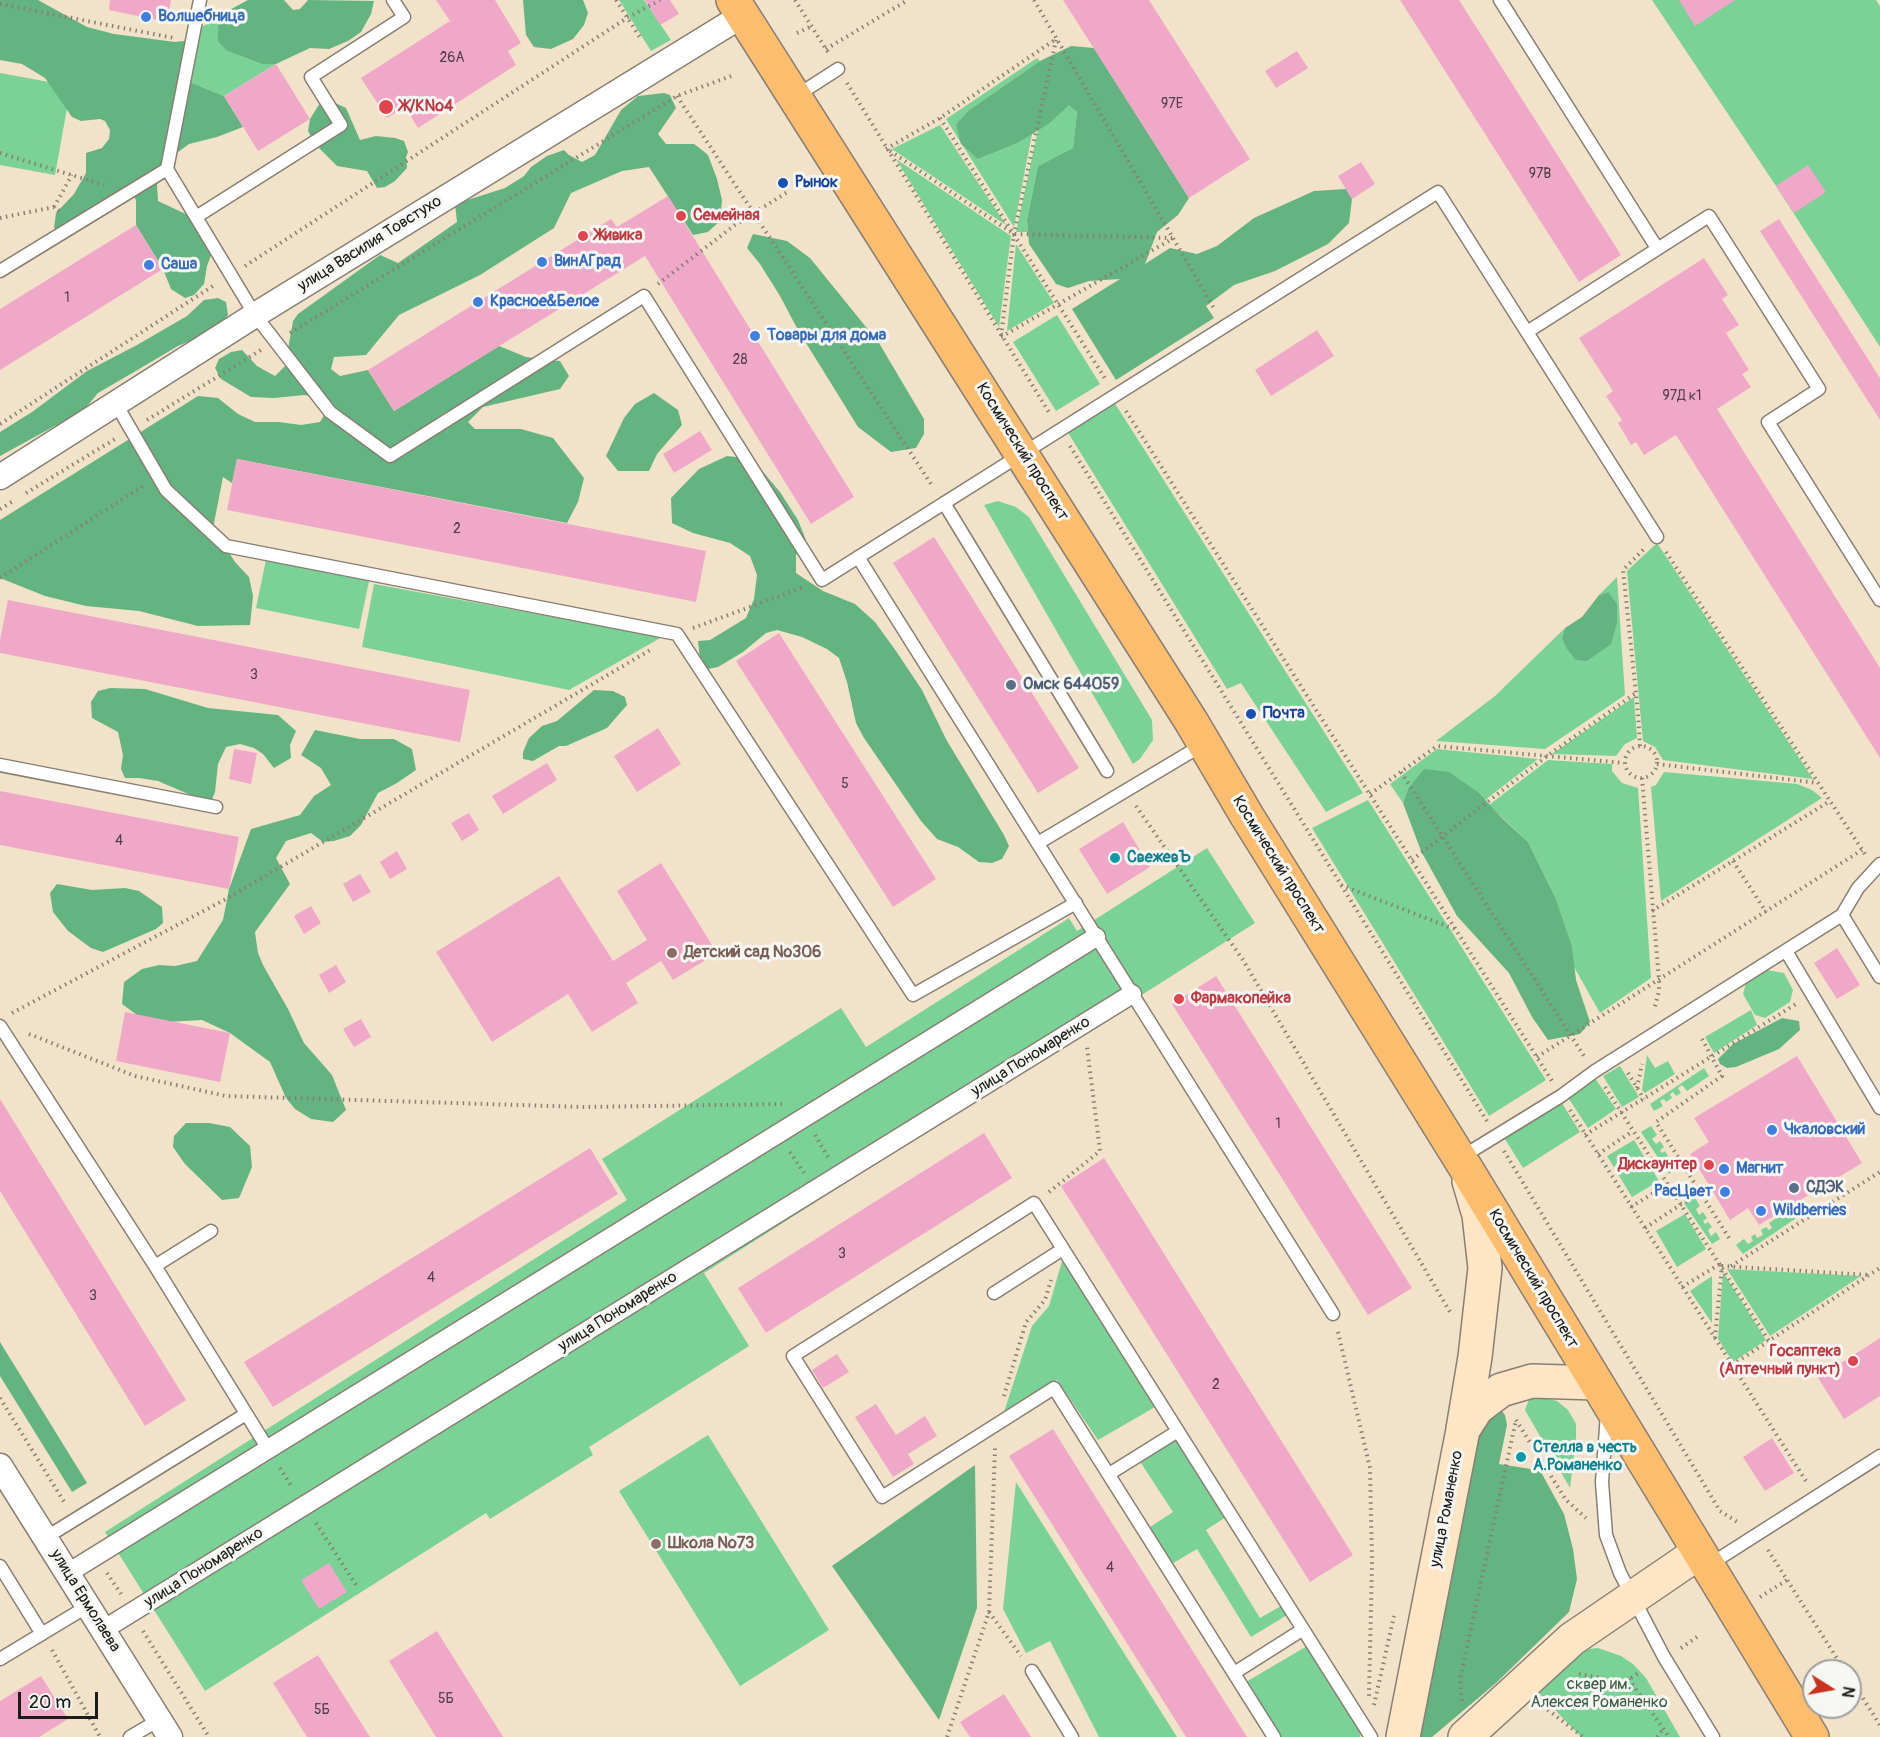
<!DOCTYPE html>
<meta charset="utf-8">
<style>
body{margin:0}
#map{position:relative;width:1880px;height:1737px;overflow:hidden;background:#f3e2ca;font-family:Pangolin,sans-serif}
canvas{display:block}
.north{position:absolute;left:1802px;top:1659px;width:60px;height:60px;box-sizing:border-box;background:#f6f6f2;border:2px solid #9f9f9c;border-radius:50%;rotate:101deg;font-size:16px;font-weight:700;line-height:24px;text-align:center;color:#1c1c1c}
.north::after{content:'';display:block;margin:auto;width:21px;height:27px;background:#c8321e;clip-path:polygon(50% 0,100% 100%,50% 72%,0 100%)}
.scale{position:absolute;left:18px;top:1692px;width:80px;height:27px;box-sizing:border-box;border:3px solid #1c1c1c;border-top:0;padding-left:8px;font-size:18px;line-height:21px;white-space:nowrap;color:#1c1c1c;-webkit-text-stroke:4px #f6f6f2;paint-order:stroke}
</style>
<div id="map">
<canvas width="1880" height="1737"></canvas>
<div class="north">N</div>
<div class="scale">20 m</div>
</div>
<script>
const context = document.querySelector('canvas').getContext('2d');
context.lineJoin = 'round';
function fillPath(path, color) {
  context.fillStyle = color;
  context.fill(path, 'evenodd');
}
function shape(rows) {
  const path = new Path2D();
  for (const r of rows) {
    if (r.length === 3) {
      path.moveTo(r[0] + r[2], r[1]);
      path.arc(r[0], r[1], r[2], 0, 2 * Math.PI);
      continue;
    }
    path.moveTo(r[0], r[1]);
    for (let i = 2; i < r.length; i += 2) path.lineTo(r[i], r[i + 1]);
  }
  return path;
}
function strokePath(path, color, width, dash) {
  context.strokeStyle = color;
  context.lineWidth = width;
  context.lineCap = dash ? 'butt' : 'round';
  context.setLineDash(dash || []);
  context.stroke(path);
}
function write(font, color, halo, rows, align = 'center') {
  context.font = font + ' Pangolin,sans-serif';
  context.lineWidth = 6;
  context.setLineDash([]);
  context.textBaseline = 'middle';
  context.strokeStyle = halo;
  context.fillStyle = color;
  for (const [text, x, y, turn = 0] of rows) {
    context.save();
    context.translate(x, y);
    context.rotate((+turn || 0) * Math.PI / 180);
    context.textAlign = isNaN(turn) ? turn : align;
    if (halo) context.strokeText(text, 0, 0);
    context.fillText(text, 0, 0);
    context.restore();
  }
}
fillPath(shape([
 [619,0,644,0,671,40,651,51],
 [1652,0,1876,0,1880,6,1880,347,1776,186],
 [222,14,218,26,227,51,262,64,276,64,224,96,187,81,196,31],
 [1037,58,1040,61,969,110,956,124,978,159,1018,143,1032,134,1014,227,946,119],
 [0,73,71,86,55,175,0,165],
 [1069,104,1077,112,1073,148,1038,166,1027,220,1028,232,1016,232,1038,130,1050,123],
 [940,125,1006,225,892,149],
 [896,159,1011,236,999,327],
 [1016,244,1054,303,1007,331],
 [1057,315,1100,384,1056,411,1013,342],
 [1114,402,1363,793,1326,812,1241,683,1227,689,1067,431],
 [998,501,1016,507,1029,517,1152,720,1153,740,1140,759,1133,764,984,505],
 [1657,543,1813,779,1663,760,1655,747,1643,741,1627,571],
 [266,560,369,581,359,629,256,608],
 [1617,577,1625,695,1545,749,1436,741,1495,696,1565,628,1562,638,1608,592,1599,595],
 [374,584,662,637,569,690,362,647],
 [1634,697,1637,738,1625,744,1616,756,1552,754],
 [1437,749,1538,759,1485,800,1479,793,1408,789,1403,803,1390,784],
 [1548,760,1612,764,1612,771,1622,783,1638,788,1651,978,1600,1013,1574,967,1572,946,1556,899,1528,842,1489,805],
 [1664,772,1797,784,1812,790,1822,798,1661,901,1651,787,1656,785],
 [1368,800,1546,1080,1489,1116,1312,828],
 [1207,848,1255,923,704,1273,749,1346,589,1447,593,1455,490,1519,486,1513,205,1691,105,1532,627,1200,602,1159,841,1008,866,1047,1069,918,1077,931],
 [1767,970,1784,973,1793,990,1790,1002,1765,1018,1755,1015,1743,994,1746,983],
 [1751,1010,1757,1025,1714,1053,1705,1037],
 [1647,1055,1655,1068,1668,1061,1675,1074,1645,1093,1642,1090],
 [1620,1066,1639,1097,1622,1107,1603,1076],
 [1704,1068,1709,1076,1687,1091,1682,1085,1678,1088,1681,1093,1676,1096,1673,1092,1670,1094,1672,1098,1666,1102,1664,1099,1660,1101,1663,1106,1654,1111,1650,1104],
 [1595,1078,1616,1109,1588,1128,1567,1096],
 [1560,1100,1580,1132,1523,1168,1503,1136],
 [1651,1126,1657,1135,1652,1139,1656,1144,1660,1141,1664,1147,1660,1150,1662,1153,1665,1151,1668,1156,1664,1159,1668,1165,1673,1161,1677,1168,1669,1174,1641,1132],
 [1634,1140,1659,1181,1632,1197,1607,1156],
 [1694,1196,1700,1206,1696,1209,1699,1215,1703,1212,1707,1218,1703,1221,1705,1224,1708,1222,1712,1227,1708,1230,1711,1236,1716,1232,1720,1239,1712,1244,1684,1203],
 [1792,1208,1798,1217,1743,1254,1736,1245,1744,1239,1748,1244,1753,1241,1751,1237,1755,1234,1757,1238,1763,1235,1761,1230,1766,1227,1769,1230,1772,1228,1769,1223],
 [1685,1214,1706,1249,1677,1267,1656,1231],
 [1063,1258,1155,1407,1098,1440,1057,1380,1003,1415,1032,1326,1049,1306],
 [1727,1269,1861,1276,1770,1336],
 [1723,1272,1766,1340,1733,1362,1718,1339],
 [1712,1276,1712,1323,1690,1291],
 [1531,1394,1557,1401,1568,1410,1576,1424,1576,1439,1570,1488,1525,1410],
 [708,1435,829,1630,740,1686,619,1491],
 [1176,1436,1226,1517,1206,1530,1260,1618,1281,1606,1287,1615,1251,1637,1197,1549,1170,1565,1147,1529,1173,1512,1139,1460],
 [1016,1482,1177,1737,1099,1737,1050,1641,1026,1653,1003,1609],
 [1307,1646,1361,1732,1360,1737,1280,1737,1246,1682],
 [1598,1648,1621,1656,1633,1664,1646,1678,1680,1737,1581,1737,1537,1691,1579,1650]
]), '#7ad297');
fillPath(shape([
 [0,0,38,0,87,27,114,34,175,42,194,40,187,81,224,96,243,127,217,137,189,144,162,164,157,185,158,201,192,217,213,250,207,266,204,284,194,295,185,298,171,289,163,269,136,225,136,201,134,195,56,230,54,228,56,213,74,194,86,173,86,153,102,148,109,139,110,130,105,121,100,119,81,121,72,117,45,78,22,64,0,60],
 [248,0,284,0,293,10,300,9,308,0,374,1,371,14,361,32,348,41,329,49,310,48,276,64,262,64,227,51,218,41,218,26,222,14],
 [523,0,583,0,588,13,584,25,573,39,551,49,534,47,526,35],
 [1071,46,1094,48,1189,198,1178,215,1157,232,1145,264,1170,248,1197,254,1217,246,1254,218,1314,191,1346,189,1352,199,1349,223,1328,244,1275,271,1234,285,1206,306,1214,318,1116,380,1072,309,1120,279,1089,281,1068,288,1056,284,1029,244,1027,220,1038,166,1073,148,1077,112,1069,105,1050,123,1018,143,978,159,961,144,956,124,969,110,1040,61],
 [664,93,670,95,676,108,658,134,666,144,694,144,702,150,708,155,717,179,722,200,720,221,708,232,693,235,649,167,622,171,571,193,554,228,480,275,399,315,366,355,334,357,331,369,340,376,368,370,394,411,499,346,526,357,560,361,569,376,560,389,483,407,468,422,475,429,521,429,553,438,584,478,578,502,567,523,237,459,232,483,223,477,213,528,235,562,249,577,253,596,250,625,198,626,139,611,86,606,45,596,0,578,0,520,198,396,218,398,238,414,255,422,279,422,301,425,320,422,331,404,326,398,304,395,274,398,251,397,221,379,215,368,219,359,231,352,242,350,257,366,275,376,285,366,293,321,298,314,380,255,398,263,457,222,455,204,505,188,524,176,531,167,547,156,564,150,569,155,582,162,595,155,621,110,638,96],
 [331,101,346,108,360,140,376,136,395,138,404,141,408,152,406,157,407,168,395,181,385,187,377,188,367,171,337,166,315,144,308,131,310,119,320,103],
 [753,234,787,241,810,258,879,343,924,419,924,434,916,448,891,452,858,427,798,330,780,296,760,264,747,248],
 [218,298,226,302,228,315,215,330,178,346,134,372,98,393,84,410,0,456,0,432,32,412,87,371,137,345,187,316,204,300],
 [654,393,678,410,682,425,657,454,649,471,618,471,606,456,624,418,635,404],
 [727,456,752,459,780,492,798,520,806,540,796,555,796,573,823,591,855,604,875,622,896,651,922,690,947,741,1004,835,1009,846,1002,859,992,863,979,862,958,847,937,839,921,821,864,738,856,723,847,682,839,658,827,649,802,637,777,630,766,633,743,652,718,667,703,670,700,660,698,641,710,640,746,618,754,599,757,575,750,556,730,543,693,533,672,523,671,498,699,469],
 [1608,592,1617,604,1617,623,1611,644,1587,661,1576,660,1567,649,1562,638,1565,628,1582,617,1599,595],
 [110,688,145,689,208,708,278,715,296,731,290,745,291,758,274,768,263,754,254,748,240,744,226,747,218,764,215,792,211,802,200,799,158,781,139,778,125,778,121,769,123,755,118,732,92,718,91,702,98,691],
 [594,690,613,691,625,697,627,705,607,728,566,746,559,746,533,761,523,759,523,752,529,738,542,726,557,721],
 [315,730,360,739,394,739,412,749,416,770,397,783,378,793,361,825,350,836,334,841,323,842,311,833,286,841,276,858,290,884,255,932,258,953,263,965,288,1009,304,1043,332,1075,346,1110,333,1122,311,1119,295,1109,286,1098,270,1062,230,1033,202,1020,148,1023,122,1004,124,982,142,969,159,965,175,966,197,961,223,920,229,889,251,829,300,815,314,796,331,785,321,768,301,755],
 [1424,769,1449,772,1479,793,1502,818,1528,842,1556,899,1572,946,1576,980,1590,1022,1580,1034,1548,1040,1532,1017,1509,973,1457,916,1421,851,1403,803,1408,789],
 [57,884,92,890,125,888,139,891,162,907,163,923,156,929,103,952,91,948,68,931,53,912,50,893],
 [1782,1018,1799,1021,1800,1030,1779,1049,1736,1067,1727,1068,1720,1064,1718,1059,1733,1044],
 [186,1123,209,1123,230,1127,250,1146,252,1167,239,1198,222,1200,185,1164,173,1147,174,1136],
 [0,1342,87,1483,72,1492,0,1376],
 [1498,1406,1505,1415,1507,1425,1499,1464,1531,1469,1536,1463,1564,1514,1573,1549,1577,1579,1569,1612,1496,1683,1432,1737,1420,1737,1474,1443,1482,1425],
 [975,1465,977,1608,939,1720,832,1566]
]), '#63b480');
fillPath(shape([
 [110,0,171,0,167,22,109,10],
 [436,0,495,0,521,43,508,51,516,65,418,128,405,107,387,118,361,78,450,21],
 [645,0,670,0,679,14,660,25],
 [1063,0,1149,0,1250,159,1189,198],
 [1400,0,1459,0,1621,255,1579,282],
 [1679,0,1735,0,1695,26],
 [1297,51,1308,68,1276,88,1265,71],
 [276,64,310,119,258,151,224,96],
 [1361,162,1375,184,1352,199,1338,176],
 [1808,165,1826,192,1794,213,1776,186],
 [668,196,854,497,811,524,645,256,394,411,368,370,611,219,617,227],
 [1779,219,1880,378,1880,420,1760,231],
 [136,225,163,269,0,370,0,309],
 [1704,258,1728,295,1722,299,1739,325,1726,333,1749,370,1742,374,1751,387,1717,409,1880,668,1880,758,1676,435,1644,455,1636,442,1631,445,1618,423,1622,420,1606,396,1613,391,1579,338],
 [1317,330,1334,356,1271,396,1255,370],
 [700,431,712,450,674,473,663,454],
 [237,459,706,551,696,602,227,510],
 [934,537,1079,768,1038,793,893,563],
 [8,600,470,690,460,742,0,653,0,640],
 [779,633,936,879,893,907,736,661],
 [658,728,681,764,637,792,614,756],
 [234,749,257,753,251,784,229,779],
 [547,763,557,780,503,814,492,796],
 [0,791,239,837,229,889,0,845],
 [469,813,479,830,462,841,451,823],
 [1123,822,1150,867,1107,894,1079,849],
 [397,851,407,869,390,879,380,862],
 [661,863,717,953,673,980,661,961,626,983,638,1003,592,1032,568,994,492,1042,436,952,559,876,613,961,647,940,617,891],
 [360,874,371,892,353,902,343,884],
 [311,906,321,923,304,934,294,916],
 [1837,948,1860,985,1837,999,1814,963],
 [336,965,346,982,329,993,319,975],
 [1216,976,1412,1288,1368,1315,1172,1004],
 [125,1012,230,1033,220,1082,116,1061],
 [361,1019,371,1037,354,1047,343,1029],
 [1797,1056,1862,1163,1759,1225,1748,1208,1730,1220,1690,1154,1709,1142,1694,1118],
 [0,1099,186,1400,145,1426,0,1191],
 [984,1133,1012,1178,766,1333,738,1288],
 [590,1148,618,1194,273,1407,244,1362],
 [1104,1158,1353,1555,1310,1582,1061,1186],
 [1880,1338,1880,1396,1844,1419,1818,1378],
 [837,1354,849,1372,823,1388,812,1370],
 [876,1404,896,1435,925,1416,937,1436,908,1454,914,1464,893,1477,855,1417],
 [1053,1429,1076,1466,1247,1737,1186,1737,1009,1456],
 [1772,1438,1794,1473,1765,1491,1743,1457],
 [329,1563,347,1592,319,1609,301,1580],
 [437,1631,503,1737,436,1737,389,1661],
 [318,1655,370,1737,307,1737,273,1683],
 [41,1676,68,1719,39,1737,0,1737,0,1701],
 [1004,1694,1031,1737,970,1737,960,1722]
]), '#f0a8c9');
const service = shape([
 [200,0,167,169,255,315,330,412,390,456,644,296,822,580,1438,192,1657,537],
 [1500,0,1657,248],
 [796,96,838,69],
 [196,217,341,125,311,77,404,17,393,0],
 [0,271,167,169],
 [1527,332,1709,216,1819,389,1768,422,1880,600],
 [116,404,166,490,226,546,677,634,913,995,1076,903],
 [944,503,1107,771],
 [858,557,1333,1314],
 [0,765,216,807],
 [1038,843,1204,744],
 [1842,915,1880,977],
 [1786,951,1880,1108],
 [0,1026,155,1266,268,1449],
 [1460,1158,1561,1096,1595,1071,1842,915,1858,888,1880,864],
 [155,1266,211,1231],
 [994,1293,1063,1249],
 [1607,1414,1602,1482,1606,1535,1620,1573,1664,1657,1713,1737],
 [1109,1474,1178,1431],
 [45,1538,246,1414],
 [1709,1565,1880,1456],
 [0,1566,42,1634],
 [0,1659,88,1606],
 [1032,1671,1072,1737],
 [1234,1673,1302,1630],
 [130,1737,159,1720],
 [1274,1737,1054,1388,882,1497,793,1356,1034,1203,1371,1737]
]);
const pedestrian = shape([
 [68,1573,1096,937],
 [103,1630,1132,994]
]);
const minor = shape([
 [0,477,255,315,743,15],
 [0,1466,170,1737]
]);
const secondary = shape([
 [1463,1429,1475,1357,1485,1268,1479,1215,1469,1181],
 [1403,1737,1463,1430,1477,1408,1501,1390,1532,1381,1596,1383],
 [1465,1737,1572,1639,1698,1553]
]);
const primary = shape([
 [733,0,1191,721,1247,816,1467,1170,1812,1737]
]);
strokePath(service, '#887f73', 15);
strokePath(pedestrian, '#887f73', 21);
strokePath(minor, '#887f73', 27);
strokePath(secondary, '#887f73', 36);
strokePath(primary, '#887f73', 36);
strokePath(shape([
 [616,0,641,39],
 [795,0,829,54],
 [1034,0,1215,310],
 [0,4,174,38],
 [797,33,812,26],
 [826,49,908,0],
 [847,83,1050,414],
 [677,96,933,487],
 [940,118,1106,380],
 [886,149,940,118,1056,39],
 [890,151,1014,234,1173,238],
 [0,153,104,185],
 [54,207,72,175],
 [0,218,54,207,62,213],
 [245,266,627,18,660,0],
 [658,284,735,225,789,191],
 [290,333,677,96,734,75],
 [1001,336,1014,234,1056,40],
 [1001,337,1172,239],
 [1126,411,1552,1081],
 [147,420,261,350],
 [0,424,216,284],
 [1070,446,1487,1121],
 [26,493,115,439],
 [0,509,15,500],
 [1666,552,1865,854],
 [0,578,143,486],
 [693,628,804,587],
 [1641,762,16],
 [1640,746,1638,713,1623,570,1644,549],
 [1657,764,1818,783],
 [1401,772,1584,1056],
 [1642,778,1659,980,1659,991,1654,1010],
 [1370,794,1437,746,1624,763],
 [1136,806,1243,960,1450,1312],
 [1412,860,1547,756,1636,693],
 [1733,861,1766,912],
 [1341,885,1454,929],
 [1652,911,1830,801],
 [12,1013,226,899,652,649],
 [29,1034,135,1076,226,1096,584,1107,782,1104],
 [1702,1039,1722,1076,1656,1122,1731,1241],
 [1537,1057,1862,850],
 [1628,1073,1644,1099],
 [1605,1087,1769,1341],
 [1637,1088,1642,1064],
 [1570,1110,1806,1481],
 [815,1135,828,1157],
 [1585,1135,1796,1004],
 [1504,1151,1720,1511,1739,1523],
 [790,1152,804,1173],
 [1598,1154,1633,1131],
 [1049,1192,1100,1151,1087,1047],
 [1631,1207,1668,1184],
 [1645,1228,1709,1186],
 [1731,1266,1880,1172],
 [1682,1287,1720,1264],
 [1338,1332,1370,1468,1372,1563,1369,1696],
 [1715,1338,1722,1266,1869,1275],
 [1732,1365,1880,1268],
 [1004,1396,1026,1322,1045,1300,1051,1280],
 [0,1398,66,1505],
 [1516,1420,1566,1500,1586,1518],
 [280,1468,292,1487],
 [316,1523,356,1585],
 [1768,1550,1845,1671],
 [107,1573,121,1594],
 [1760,1597,1787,1580],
 [989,1612,1021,1656],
 [143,1631,209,1737],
 [1681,1648,1697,1637],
 [52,1650,100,1737],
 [1579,1674,1625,1682,1640,1672],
 [1850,1678,1880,1725],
 [1629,1679,1669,1737],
 [1462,1701,1460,1679,1516,1420],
 [1374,1705,1394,1616],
 [1543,1706,1583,1737],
 [947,1737,989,1612,995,1448],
 [1657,1737,1663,1729]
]), '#887f73', 4, [1.5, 4.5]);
strokePath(service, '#fff', 12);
strokePath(pedestrian, '#fff', 18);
strokePath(minor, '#fff', 24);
strokePath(secondary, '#fee5c5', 33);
strokePath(primary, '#fcbd6f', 33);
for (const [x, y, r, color] of [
 [146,17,6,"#3f7fe0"],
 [386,107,8,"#e0444e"],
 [783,183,6,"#1a4fb4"],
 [681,216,6,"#e0444e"],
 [583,236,6,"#e0444e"],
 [542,262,6,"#3f7fe0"],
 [149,265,6,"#3f7fe0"],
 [478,302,6,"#3f7fe0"],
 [755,336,6,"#3f7fe0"],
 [1011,685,6,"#5c6f8a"],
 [1251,714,6,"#1a4fb4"],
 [1115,858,6,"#0f9aa8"],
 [672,953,6,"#8d6e63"],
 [1179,999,6,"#e0444e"],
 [1772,1130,6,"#3f7fe0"],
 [1709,1165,6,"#e0444e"],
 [1724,1169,6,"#3f7fe0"],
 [1794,1188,6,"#5c6f8a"],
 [1725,1192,6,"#3f7fe0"],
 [1761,1211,6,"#3f7fe0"],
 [1853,1361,6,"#e0444e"],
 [1521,1457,6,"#0f9aa8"],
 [656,1544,6,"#8d6e63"]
]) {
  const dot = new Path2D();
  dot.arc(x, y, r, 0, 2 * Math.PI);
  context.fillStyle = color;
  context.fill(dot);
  strokePath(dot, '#f6f6f2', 2);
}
write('14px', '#513f47', null, [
 ["26А",452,58],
 ["97Е",1172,104],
 ["97В",1540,174],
 ["1",67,298],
 ["28",740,360],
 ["97Д к1",1682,396],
 ["2",457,529],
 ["3",254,675],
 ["5",845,784],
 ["4",119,841],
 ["1",1278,1124],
 ["3",842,1254],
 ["4",431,1278],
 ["3",93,1296],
 ["2",1216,1385],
 ["4",1110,1568],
 ["5Б",446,1699],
 ["5Б",322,1710]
]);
write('bold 16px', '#366cbe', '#f6f6f2', [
 ["Волшебница",158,17],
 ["ВинАГрад",554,262],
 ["Саша",161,265],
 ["Красное&Белое",490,302],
 ["Товары для дома",767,336],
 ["Чкаловский",1784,1130],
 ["Магнит",1736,1169],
 ["РасЦвет",1713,1192,"right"],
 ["Wildberries",1773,1211]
], 'left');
write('bold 16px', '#be3a42', '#f6f6f2', [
 ["Ж/К№4",400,107],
 ["Семейная",693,216],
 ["Живика",595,236],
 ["Фармакопейка",1191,999],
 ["Дискаунтер",1697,1165,"right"],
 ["Госаптека",1841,1352,"right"],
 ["(Аптечный пункт)",1841,1370,"right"]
], 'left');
write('bold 16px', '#164399', '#f6f6f2', [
 ["Рынок",795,183],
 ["Почта",1263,714]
], 'left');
write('16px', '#1c1c1c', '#f6f6f2', [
 ["улица Василия Товстухо",370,244,-32],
 ["Космический проспект",1022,452,58],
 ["Космический проспект",1278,865,58],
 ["улица Пономаренко",1031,1057,-32],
 ["Космический проспект",1533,1279,59],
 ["улица Пономаренко",618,1312,-32],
 ["улица Романенко",1447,1509,-79],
 ["улица Пономаренко",204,1568,-32],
 ["улица Ермолаева",85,1601,58]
]);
write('bold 16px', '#4e5e75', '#f6f6f2', [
 ["Омск 644059",1023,685],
 ["СДЭК",1806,1188]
], 'left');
write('bold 16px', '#0d838f', '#f6f6f2', [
 ["СвежевЪ",1127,858],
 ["Стелла в честь",1533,1448],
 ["А.Романенко",1533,1466]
], 'left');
write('bold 16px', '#785e54', '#f6f6f2', [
 ["Детский сад №306",684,953],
 ["Школа №73",668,1544]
], 'left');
write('16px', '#3d5c47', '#f6f6f2', [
 ["сквер им.",1599,1685],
 ["Алексея Романенко",1599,1703]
]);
</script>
